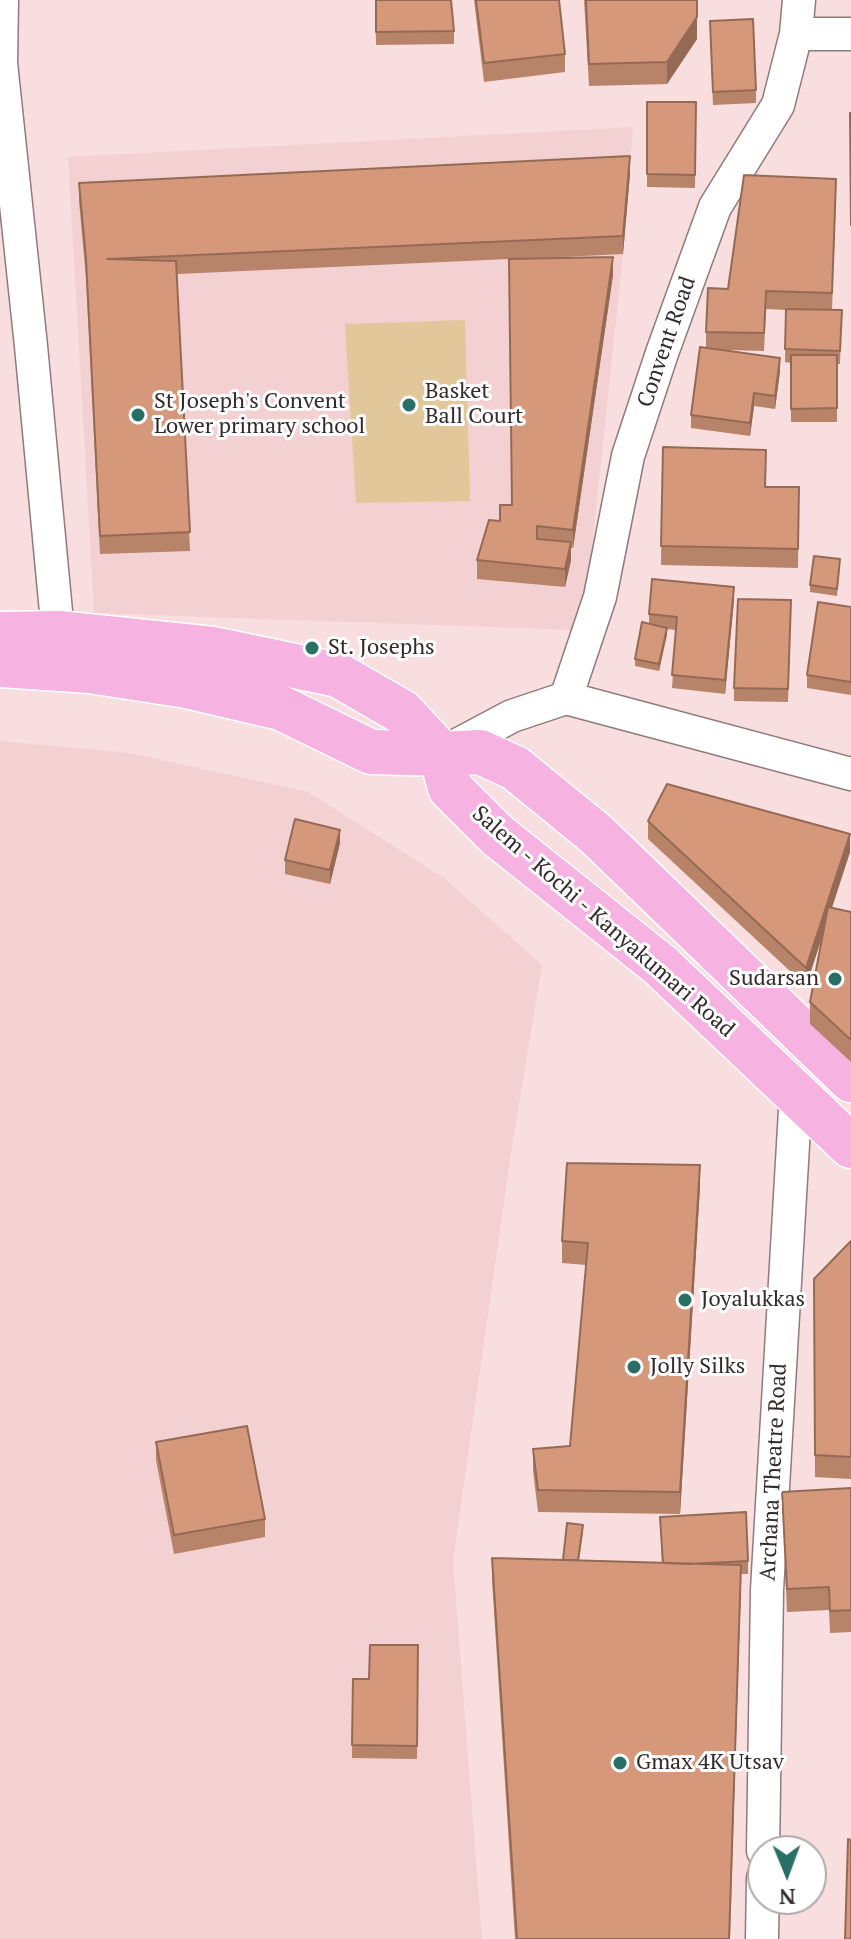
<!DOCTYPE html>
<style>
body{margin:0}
#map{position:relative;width:851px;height:1939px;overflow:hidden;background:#f9dee0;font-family:"PT Serif",serif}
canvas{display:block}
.north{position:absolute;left:747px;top:1835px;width:80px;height:80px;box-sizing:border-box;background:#fff;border:2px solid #aeaaaa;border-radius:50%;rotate:179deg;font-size:22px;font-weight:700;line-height:32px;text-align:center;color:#342a2b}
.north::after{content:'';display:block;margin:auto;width:28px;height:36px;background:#296f65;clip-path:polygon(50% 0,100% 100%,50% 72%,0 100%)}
</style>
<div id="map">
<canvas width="851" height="1939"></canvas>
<div class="north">N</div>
</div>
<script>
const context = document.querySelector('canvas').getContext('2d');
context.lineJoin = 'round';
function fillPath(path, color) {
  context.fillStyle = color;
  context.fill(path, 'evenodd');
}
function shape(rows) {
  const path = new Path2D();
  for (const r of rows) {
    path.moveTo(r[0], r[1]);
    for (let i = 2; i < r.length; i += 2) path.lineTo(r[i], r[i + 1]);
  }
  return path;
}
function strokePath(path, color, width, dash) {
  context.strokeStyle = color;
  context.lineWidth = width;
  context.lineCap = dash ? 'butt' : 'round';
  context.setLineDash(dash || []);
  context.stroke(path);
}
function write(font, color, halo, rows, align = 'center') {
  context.font = font + ' "PT Serif",serif';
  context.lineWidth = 6;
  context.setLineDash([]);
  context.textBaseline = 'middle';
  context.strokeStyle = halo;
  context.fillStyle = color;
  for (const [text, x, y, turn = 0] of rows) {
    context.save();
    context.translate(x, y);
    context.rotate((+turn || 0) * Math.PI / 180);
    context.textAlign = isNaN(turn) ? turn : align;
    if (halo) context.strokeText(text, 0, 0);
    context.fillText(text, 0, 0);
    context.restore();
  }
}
fillPath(shape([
 [633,127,623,254,588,585,577,630,94,613,68,157],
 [0,741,130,753,308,792,444,878,542,965,511,1152,453,1561,482,1939,0,1939]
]), '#f3d0d2');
fillPath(shape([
 [465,320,470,501,356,503,345,324]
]), '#e1c79a');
const minor = shape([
 [2,0,1,63,31,346,58,633],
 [796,34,851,34],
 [566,698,600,597,628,456,662,353,715,207,778,105,796,34,799,0],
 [448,750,512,716,566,698,851,774],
 [763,1851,767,1590,796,1093],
 [762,1939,763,1878]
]);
const primary = shape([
 [0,634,58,633,213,649,338,675,402,712,441,754,480,752,515,768,596,834,851,1080],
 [0,665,90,671,187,686,281,708,371,752,441,754,450,788,497,835,660,965,851,1146]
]);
strokePath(minor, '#917a7b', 35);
strokePath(primary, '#fff', 47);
strokePath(minor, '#fff', 32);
strokePath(primary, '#f6b2e0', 44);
fillPath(shape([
 [375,0,454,31,454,44,376,45],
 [474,0,559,0,565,54,565,72,484,82],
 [584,0,697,0,697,39,667,84,589,86],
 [710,34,756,90,756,103,713,105],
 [647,102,696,102,695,188,647,187],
 [630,174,623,254,523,259,613,275,573,548,571,548,571,560,565,587,477,579,477,560,500,521,512,505,509,259,177,274,190,551,100,554,86,278,79,201,79,183],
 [836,197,832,310,842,310,840,364,837,364,837,422,791,422,791,363,785,362,786,310,766,309,764,351,727,350,780,371,775,409,754,406,750,436,691,428,691,415,706,348,706,332,728,289],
 [663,447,766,487,799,487,798,568,661,565],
 [840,566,837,596,810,592,810,585],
 [734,600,725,694,672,688,676,630,667,629,659,671,635,666,635,659,649,624,649,614],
 [851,607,851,695,807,688,807,675],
 [791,614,788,702,734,701,734,688],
 [648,821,850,852,832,908,851,912,851,1062,810,1024,810,1002,822,937,806,986,648,839],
 [340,843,330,884,285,874,285,860],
 [700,1187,680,1514,538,1512,533,1471,533,1449,570,1446,586,1265,562,1263,562,1241],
 [851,1241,851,1479,815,1477,814,1279],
 [156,1442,265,1519,265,1537,174,1554,156,1460],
 [851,1488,851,1632,830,1633,829,1610,787,1612,782,1492],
 [660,1517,748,1561,748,1574,741,1574,730,1939,515,1939,492,1580,492,1558,563,1560,583,1532,579,1560,662,1563],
 [418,1645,417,1759,352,1758,353,1679,369,1679]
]), '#b78369');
fillPath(shape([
 [697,17,697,39,667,84,667,62],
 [630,156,630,174,623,254,623,236],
 [613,257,613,275,573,548,573,530],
 [780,358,780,371,775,409,775,396],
 [754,393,754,406,750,436,750,423],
 [571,542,571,560,565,587,565,569],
 [734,587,734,600,725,694,725,680],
 [667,628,667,635,659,671,659,664],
 [340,830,340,843,330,884,330,870],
 [850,834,850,852,806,986,806,968],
 [700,1165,700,1187,680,1514,680,1492],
 [741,1565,741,1588,729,1939]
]), '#956a55');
const building = shape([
 [376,0,451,0,454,31,376,32,376,0],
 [476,0,559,0,565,54,484,63,476,0],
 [586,0,697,0,697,17,667,62,589,64,586,0],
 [753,19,756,90,713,92,710,21,753,19],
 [647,102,696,102,695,175,647,174,647,102],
 [850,113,851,113,851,225,850,113],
 [630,156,623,236,107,259,176,261,190,532,100,536,86,259,79,183,630,156],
 [744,175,836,179,832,293,766,291,764,333,706,332,708,288,728,289,744,175],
 [613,257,573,530,537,526,537,539,571,542,565,569,477,560,489,520,500,521,500,505,512,505,509,259,613,257],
 [786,309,842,310,840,351,785,349,786,309],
 [700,347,780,358,775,396,754,393,750,423,691,415,700,347],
 [791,355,837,355,837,408,791,409,791,355],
 [663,447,766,450,765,487,799,487,798,549,661,546,663,447],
 [814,556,840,559,837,589,810,585,814,556],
 [652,579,734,587,725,680,672,675,677,617,649,614,652,579],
 [738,599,791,600,788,689,734,688,738,599],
 [818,602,851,607,851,682,807,675,818,602],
 [642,622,667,628,659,664,635,659,642,622],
 [667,784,850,834,806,968,648,821,667,784],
 [295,819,340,830,330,870,285,860,295,819],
 [828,907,851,912,851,1040,810,1002,828,907],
 [567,1163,700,1165,680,1492,538,1490,533,1449,570,1446,588,1243,562,1241,567,1163],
 [851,1241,851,1457,815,1455,814,1279,851,1241],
 [247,1426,265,1519,174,1535,156,1442,247,1426],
 [851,1488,851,1610,830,1611,829,1587,787,1589,782,1492,851,1488],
 [746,1512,748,1561,689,1564,663,1563,660,1517,746,1512],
 [567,1523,583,1525,578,1560,563,1560,567,1523],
 [492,1558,741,1565,729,1939,517,1939,492,1558],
 [370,1645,418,1645,417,1746,352,1745,353,1679,369,1679,370,1645],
 [848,1839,851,1840,851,1939,845,1939,848,1839]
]);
fillPath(building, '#d5987a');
strokePath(building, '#956a55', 2);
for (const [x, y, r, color] of [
 [409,405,8,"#296f65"],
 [138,415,8,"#296f65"],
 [312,648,8,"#296f65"],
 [835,979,8,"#296f65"],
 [685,1300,8,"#296f65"],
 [634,1367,8,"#296f65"],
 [620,1763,8,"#296f65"]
]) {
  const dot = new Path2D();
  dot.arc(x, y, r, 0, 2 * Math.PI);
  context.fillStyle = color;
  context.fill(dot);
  strokePath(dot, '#fff', 3);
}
write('22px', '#342a2b', '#fff', [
 ["Convent Road",667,342,-71],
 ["Salem - Kochi - Kanyakumari Road",603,922,41],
 ["Archana Theatre Road",774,1472,-87]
]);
write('22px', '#342a2b', '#fff', [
 ["Basket",425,392],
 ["Ball Court",425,417],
 ["St Joseph's Convent",154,402],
 ["Lower primary school",154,427],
 ["St. Josephs",328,648],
 ["Sudarsan",819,979,"right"],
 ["Joyalukkas",701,1300],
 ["Jolly Silks",650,1367],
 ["Gmax 4K Utsav",636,1763]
], 'left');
</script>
